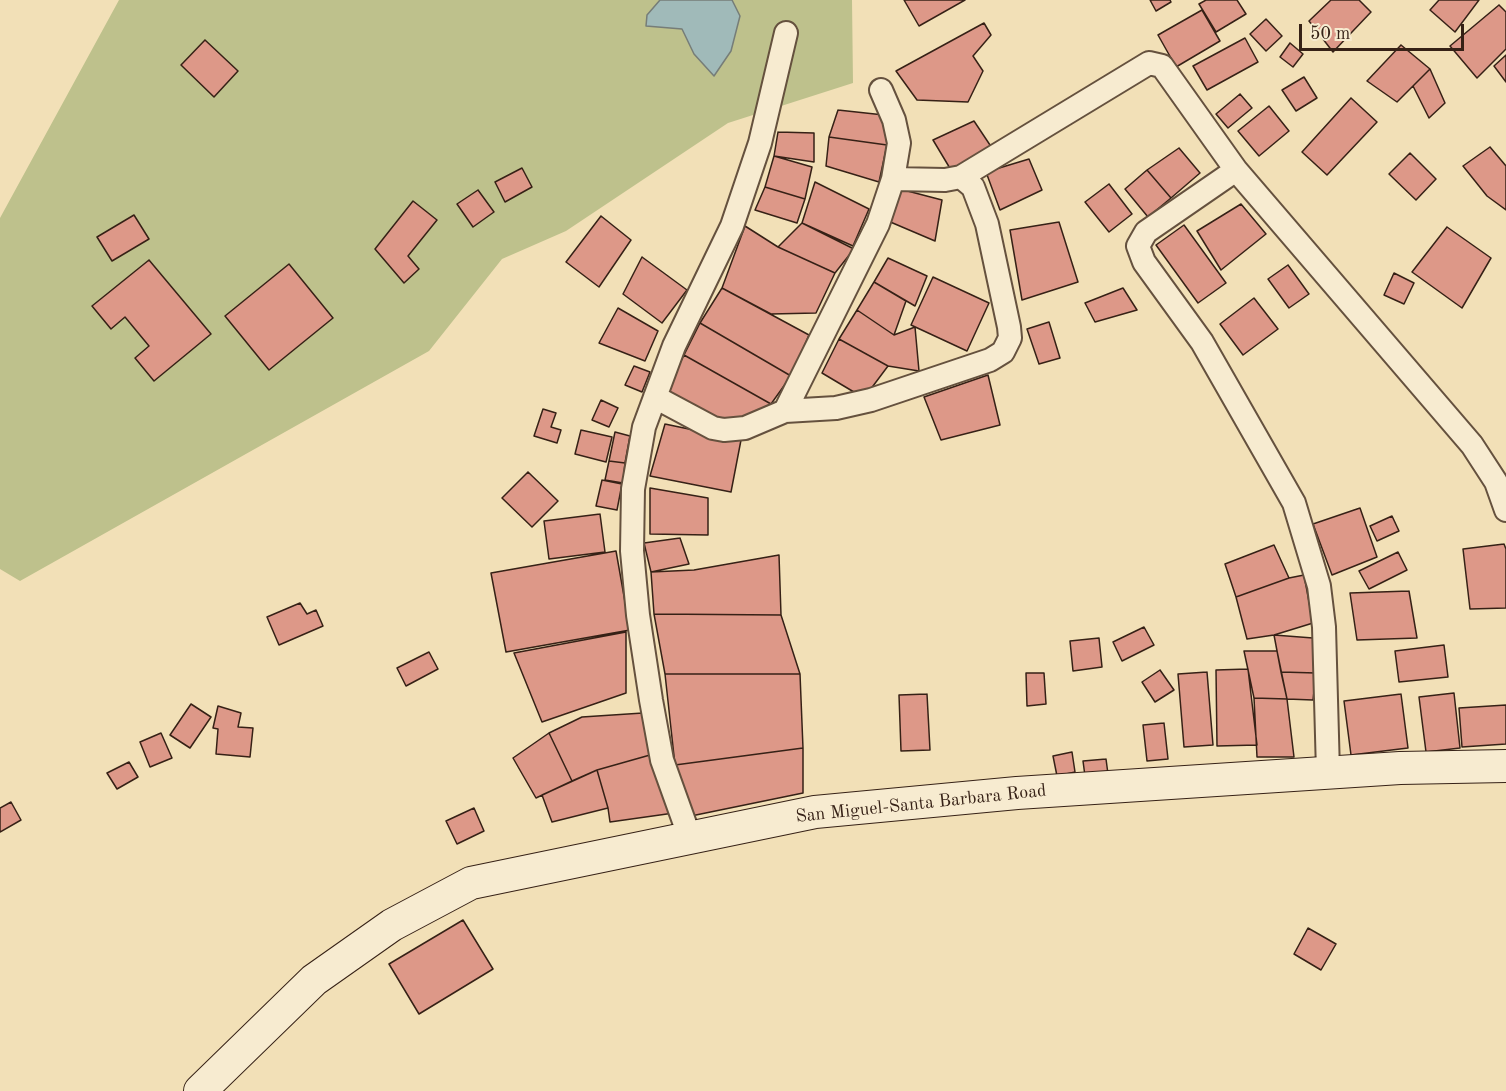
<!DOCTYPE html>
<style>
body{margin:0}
#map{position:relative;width:1506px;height:1091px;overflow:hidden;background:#f2e0b7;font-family:"Old Standard TT",serif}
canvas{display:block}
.scale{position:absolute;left:1299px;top:24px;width:165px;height:27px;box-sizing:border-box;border:3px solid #362116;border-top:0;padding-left:8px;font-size:18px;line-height:21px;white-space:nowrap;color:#362116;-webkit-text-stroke:4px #f7ebd0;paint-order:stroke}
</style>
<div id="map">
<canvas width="1506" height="1091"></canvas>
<div class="scale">50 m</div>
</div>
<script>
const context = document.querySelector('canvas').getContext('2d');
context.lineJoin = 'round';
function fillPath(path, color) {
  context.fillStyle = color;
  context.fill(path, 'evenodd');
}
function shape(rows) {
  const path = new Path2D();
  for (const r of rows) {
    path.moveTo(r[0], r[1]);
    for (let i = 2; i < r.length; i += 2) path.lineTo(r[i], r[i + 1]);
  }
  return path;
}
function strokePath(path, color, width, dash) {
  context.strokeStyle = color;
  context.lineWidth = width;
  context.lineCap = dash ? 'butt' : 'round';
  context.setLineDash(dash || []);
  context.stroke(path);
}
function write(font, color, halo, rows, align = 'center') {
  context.font = font + ' "Old Standard TT",serif';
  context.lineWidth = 6;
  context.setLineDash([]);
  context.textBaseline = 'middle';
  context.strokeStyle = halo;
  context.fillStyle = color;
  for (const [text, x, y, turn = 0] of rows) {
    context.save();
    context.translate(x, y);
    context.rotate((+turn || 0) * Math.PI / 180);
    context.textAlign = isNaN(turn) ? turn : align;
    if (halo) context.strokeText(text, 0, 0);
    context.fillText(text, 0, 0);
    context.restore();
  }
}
fillPath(shape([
 [119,0,852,0,853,83,728,123,566,231,502,259,429,351,20,581,0,569,0,218]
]), '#bec18c');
const water = shape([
 [660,0,732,0,740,16,731,51,714,76,694,54,682,29,646,26,647,15,660,0]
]);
fillPath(water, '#a0bab9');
strokePath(water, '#767d78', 1.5);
const building = shape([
 [904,0,965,0,919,26,904,0],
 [1150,0,1170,0,1171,2,1156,11,1150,0],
 [1206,0,1237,0,1246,14,1216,32,1199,4,1206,0],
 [1331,0,1359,0,1371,12,1333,52,1309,21,1331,0],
 [1439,0,1479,0,1455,32,1430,10,1439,0],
 [1499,5,1506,12,1506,49,1477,78,1450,46,1499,5],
 [1202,10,1220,41,1176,67,1158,35,1202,10],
 [1266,19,1282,36,1266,51,1250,34,1266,19],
 [984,23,991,35,973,56,983,71,968,102,917,100,896,71,984,23],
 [1245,38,1258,62,1207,90,1193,66,1245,38],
 [205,40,238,71,214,97,181,65,205,40],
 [1290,43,1303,54,1293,67,1280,57,1290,43],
 [1401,45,1430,69,1397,102,1367,81,1401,45],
 [1506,55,1506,82,1494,66,1506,55],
 [1430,69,1445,103,1429,118,1413,86,1430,69],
 [1304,77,1317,98,1296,111,1282,90,1304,77],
 [1240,94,1252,108,1228,128,1216,114,1240,94],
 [1351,98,1377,122,1327,175,1302,152,1351,98],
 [1269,106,1289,131,1259,156,1238,131,1269,106],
 [838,110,884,115,887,145,829,137,838,110],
 [974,121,992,148,951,170,933,140,974,121],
 [778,132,814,133,814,162,774,156,778,132],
 [829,137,887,145,879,182,826,166,829,137],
 [1490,147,1506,166,1506,210,1487,196,1463,166,1490,147],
 [1179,148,1200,173,1171,198,1147,170,1179,148],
 [1410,153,1436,179,1416,200,1389,174,1410,153],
 [774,156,812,167,805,199,765,187,774,156],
 [1029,159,1042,190,1000,210,986,172,1029,159],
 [522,168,532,187,505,202,495,182,522,168],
 [1147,170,1171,198,1148,217,1125,189,1147,170],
 [815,182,869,209,853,246,802,223,815,182],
 [1109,184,1132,214,1109,232,1085,202,1109,184],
 [765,187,805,199,797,223,755,210,765,187],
 [896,188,942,200,935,241,888,221,896,188],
 [478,190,494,212,473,227,457,204,478,190],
 [413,201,437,220,408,256,419,269,404,283,375,249,413,201],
 [1241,204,1266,234,1221,270,1197,231,1241,204],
 [134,215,149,239,112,261,97,237,134,215],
 [601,216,631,240,599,287,566,262,601,216],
 [1059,222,1078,282,1022,300,1010,230,1059,222],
 [802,223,854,249,835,273,778,247,802,223],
 [1184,225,1226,283,1198,303,1156,245,1184,225],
 [745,226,778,247,835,273,816,313,771,314,722,288,745,226],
 [1447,227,1491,258,1462,308,1412,272,1447,227],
 [642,257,687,290,662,323,623,294,642,257],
 [888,258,927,276,915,306,874,282,888,258],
 [149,260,211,334,154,381,135,358,149,346,125,317,111,329,92,306,149,260],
 [289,264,333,318,269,370,225,316,289,264],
 [1288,265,1309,294,1289,308,1268,279,1288,265],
 [1394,273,1414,283,1404,304,1384,295,1394,273],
 [933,277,989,303,967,351,911,325,933,277],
 [874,282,906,301,894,335,857,310,874,282],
 [722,288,809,335,791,376,700,323,722,288],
 [1123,288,1137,310,1095,322,1085,303,1123,288],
 [1254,298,1278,329,1243,355,1220,324,1254,298],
 [618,308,658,331,645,361,599,343,618,308],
 [857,310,894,335,915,327,919,371,888,366,839,339,857,310],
 [1049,322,1060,358,1039,364,1027,329,1049,322],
 [700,323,791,376,771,404,684,355,700,323],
 [839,339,888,366,864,398,822,373,839,339],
 [684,355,771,404,724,428,666,391,684,355],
 [634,366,650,372,642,392,625,385,634,366],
 [988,375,1000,425,941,440,924,397,988,375],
 [601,400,618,408,609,427,592,420,601,400],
 [543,409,556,413,551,427,561,430,557,443,534,436,543,409],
 [665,424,741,440,731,492,650,476,665,424],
 [581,430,612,437,606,462,575,454,581,430],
 [615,432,630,436,625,463,609,461,615,432],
 [609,461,625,463,623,483,605,480,609,461],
 [528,472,558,501,532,527,502,498,528,472],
 [602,480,622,484,617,510,596,506,602,480],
 [650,488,708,498,708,535,650,534,650,488],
 [1360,508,1377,557,1332,575,1313,524,1360,508],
 [600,514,605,552,549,559,544,521,600,514],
 [1392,516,1399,531,1377,541,1370,526,1392,516],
 [680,538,689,564,651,572,644,543,680,538],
 [1504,544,1506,549,1506,608,1470,609,1463,549,1504,544],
 [1274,545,1289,578,1236,597,1225,564,1274,545],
 [616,551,630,630,506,652,491,573,616,551],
 [1398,552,1407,570,1369,589,1359,571,1398,552],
 [779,555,781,615,654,614,651,572,694,570,779,555],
 [1304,575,1313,623,1274,635,1247,639,1236,597,1289,578,1304,575],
 [1409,591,1417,638,1357,640,1350,593,1409,591],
 [300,603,307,614,316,610,323,626,279,645,267,617,300,603],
 [654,614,781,615,800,674,665,674,654,614],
 [1144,627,1154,645,1122,661,1113,642,1144,627],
 [626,632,626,693,542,722,514,653,626,632],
 [1274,635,1313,638,1316,673,1281,672,1274,635],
 [1099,638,1102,667,1073,671,1070,641,1099,638],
 [1444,645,1448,677,1399,682,1395,651,1444,645],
 [1244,651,1277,651,1287,699,1254,698,1244,651],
 [429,652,438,669,406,686,397,668,429,652],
 [1248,669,1257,745,1217,746,1216,670,1248,669],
 [1160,670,1174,690,1155,702,1142,682,1160,670],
 [1207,672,1213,745,1184,747,1178,674,1207,672],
 [1281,672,1316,673,1313,700,1287,699,1281,672],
 [1026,673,1044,673,1046,704,1027,706,1026,673],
 [665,674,800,674,803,748,675,765,665,674],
 [1454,693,1460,748,1426,752,1419,697,1454,693],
 [927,694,930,750,901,751,899,695,927,694],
 [1401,694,1408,748,1351,755,1344,701,1401,694],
 [1254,698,1287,699,1294,757,1257,757,1254,698],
 [191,704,211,717,190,748,170,735,191,704],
 [1506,705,1506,744,1462,747,1459,708,1506,705],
 [218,706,241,713,238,727,253,728,250,757,216,754,218,729,213,728,218,706],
 [643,713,650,755,597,770,572,781,549,733,582,717,643,713],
 [1164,723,1168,759,1147,761,1143,725,1164,723],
 [161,733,172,758,150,767,140,742,161,733],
 [549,733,572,781,536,798,513,758,549,733],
 [803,748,803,793,691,816,675,765,803,748],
 [1072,752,1075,772,1057,776,1053,756,1072,752],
 [650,755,674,813,610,822,608,808,597,770,650,755],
 [1106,759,1108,774,1085,776,1083,761,1106,759],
 [129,762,138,777,117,789,107,773,129,762],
 [597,770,608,808,552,822,542,795,597,770],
 [11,802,21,820,0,832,0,808,11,802],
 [474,808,484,831,457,844,446,821,474,808],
 [463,920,493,969,419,1014,389,964,463,920],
 [1308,928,1336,944,1321,970,1294,954,1308,928]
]);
fillPath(building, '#dd9888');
strokePath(building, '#362116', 1.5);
const minor = shape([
 [1236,170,1146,232,1138,246,1144,262,1202,342,1294,503,1319,586,1324,627,1328,772],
 [893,179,945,180,961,177,1149,63,1162,66,1236,170,1472,445,1496,482,1506,510],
 [655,397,713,428,724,430,745,428,785,411,878,224,893,179,899,143,894,120,881,90],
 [785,411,836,408,871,400,990,360,1003,352,1010,338,1009,327,987,224,973,187,961,177],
 [690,838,662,760,651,700,638,615,632,551,633,489,644,427,674,346,732,226,760,143,786,33]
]);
const secondary = shape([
 [200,1091,314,980,392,925,471,883,815,812,1017,793,1400,768,1506,766]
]);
strokePath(minor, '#65513e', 26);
strokePath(secondary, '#362116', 34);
strokePath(minor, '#f7ebd0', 22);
strokePath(secondary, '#f7ebd0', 32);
write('18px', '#362116', '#f7ebd0', [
 ["San Miguel-Santa Barbara Road",921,804,-6]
]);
</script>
